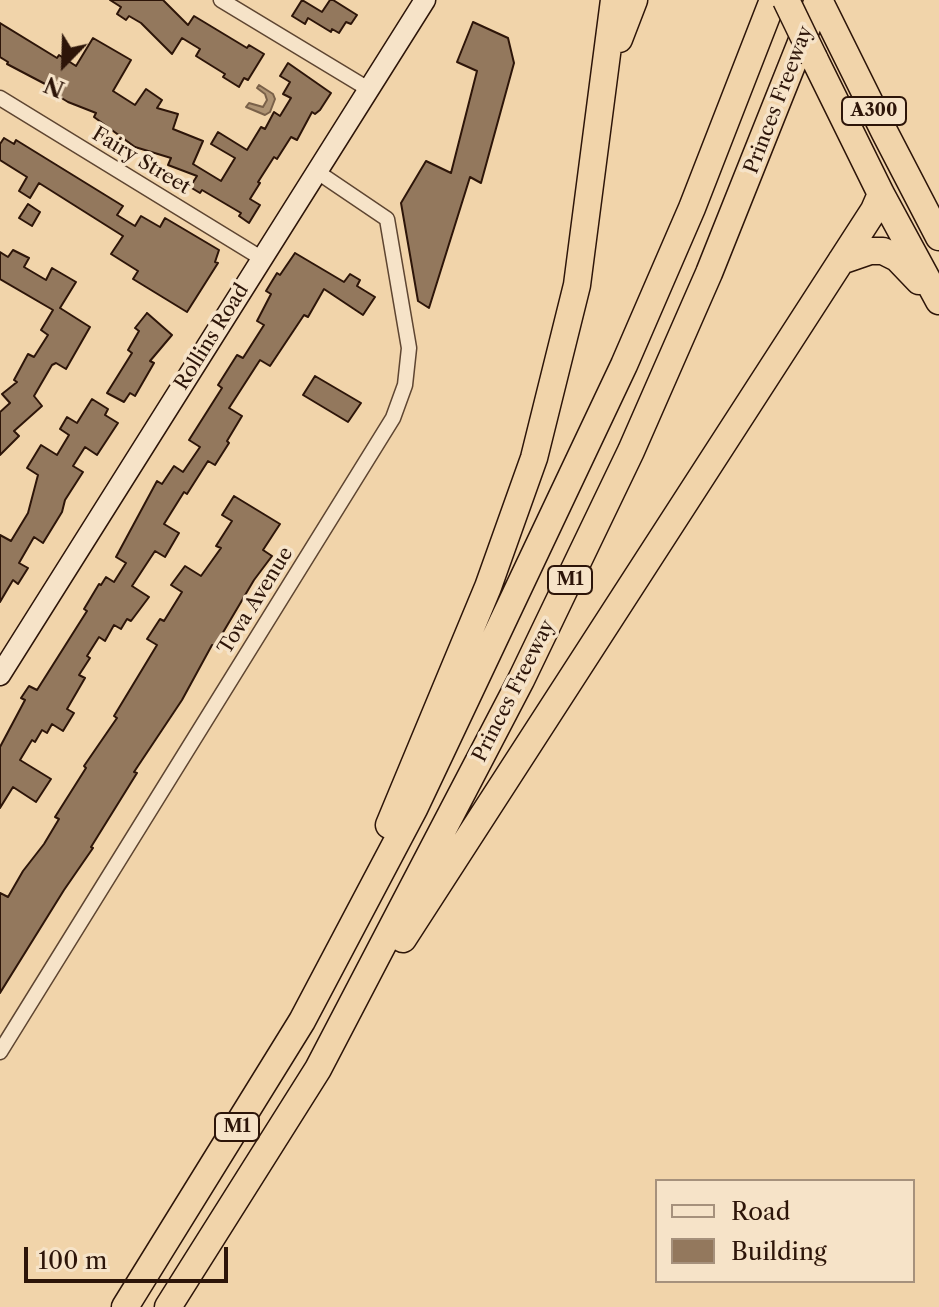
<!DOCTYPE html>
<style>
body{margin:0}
#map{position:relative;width:939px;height:1307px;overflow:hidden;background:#f1d4aa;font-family:"Libre Caslon Text",serif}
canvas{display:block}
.legend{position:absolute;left:655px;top:1179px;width:260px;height:104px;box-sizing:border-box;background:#f6e3c8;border:2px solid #a6917c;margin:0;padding:10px 14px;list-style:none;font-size:24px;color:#2d1509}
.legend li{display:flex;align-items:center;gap:16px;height:40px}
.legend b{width:40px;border:2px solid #a6917c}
.north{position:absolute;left:24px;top:24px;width:80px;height:80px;-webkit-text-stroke:6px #f6e3c8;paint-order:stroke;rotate:203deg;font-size:22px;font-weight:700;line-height:32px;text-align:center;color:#2d1509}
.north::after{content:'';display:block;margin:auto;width:28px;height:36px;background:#2d1509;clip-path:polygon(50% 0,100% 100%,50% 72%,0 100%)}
.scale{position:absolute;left:24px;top:1247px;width:204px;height:36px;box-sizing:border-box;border:4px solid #2d1509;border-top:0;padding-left:10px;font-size:24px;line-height:28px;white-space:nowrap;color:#2d1509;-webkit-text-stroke:6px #f6e3c8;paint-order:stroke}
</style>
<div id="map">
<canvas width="939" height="1307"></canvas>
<ul class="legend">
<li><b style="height:10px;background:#f6e3c8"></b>Road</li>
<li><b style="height:22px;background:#93785d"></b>Building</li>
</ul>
<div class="north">N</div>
<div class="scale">100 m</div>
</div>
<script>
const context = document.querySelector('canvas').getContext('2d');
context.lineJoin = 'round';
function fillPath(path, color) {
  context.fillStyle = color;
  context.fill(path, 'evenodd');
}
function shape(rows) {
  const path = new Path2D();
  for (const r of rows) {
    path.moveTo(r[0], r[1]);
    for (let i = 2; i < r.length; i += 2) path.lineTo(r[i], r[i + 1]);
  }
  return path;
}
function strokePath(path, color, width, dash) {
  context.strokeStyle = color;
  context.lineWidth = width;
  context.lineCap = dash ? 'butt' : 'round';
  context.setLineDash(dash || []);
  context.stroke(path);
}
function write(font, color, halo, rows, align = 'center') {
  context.font = font + ' "Libre Caslon Text",serif';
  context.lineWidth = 7;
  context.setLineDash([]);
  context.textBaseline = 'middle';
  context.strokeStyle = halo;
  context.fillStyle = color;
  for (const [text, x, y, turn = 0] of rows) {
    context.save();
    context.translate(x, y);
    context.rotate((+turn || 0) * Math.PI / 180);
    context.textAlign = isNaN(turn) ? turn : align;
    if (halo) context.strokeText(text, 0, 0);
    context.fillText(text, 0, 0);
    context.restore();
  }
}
const water = shape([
 [259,85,273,94,275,99,270,112,265,115,246,107,249,103,263,107,267,100,265,94,257,88,259,85]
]);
fillPath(water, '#ae9373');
strokePath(water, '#7a6149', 2);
const building = shape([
 [110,0,163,0,188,25,194,16,247,48,249,45,264,54,248,80,244,78,239,87,223,77,225,74,196,56,200,49,182,38,172,54,141,23,129,16,126,20,117,14,121,7,110,0],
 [302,0,322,12,330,0,333,0,357,15,351,24,346,22,339,33,332,29,331,32,308,18,305,24,292,16,302,0],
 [473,22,508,38,514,63,481,183,470,177,429,308,418,301,401,203,426,161,451,173,477,71,457,62,473,22],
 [0,23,57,58,59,55,76,66,93,38,131,60,113,91,135,105,146,89,162,100,157,108,178,114,173,129,203,141,193,164,221,181,235,158,211,144,218,132,247,150,261,127,265,129,274,112,280,116,291,98,283,94,290,82,280,76,288,63,331,93,320,110,315,114,312,112,297,140,291,137,277,159,274,157,258,182,260,183,250,199,260,205,249,223,239,216,241,213,202,190,200,193,190,187,197,176,168,165,171,158,135,147,94,117,96,113,68,102,45,88,47,85,7,64,8,62,0,57,0,23],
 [4,138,14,144,16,140,123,206,117,215,135,226,141,216,160,227,165,218,219,250,215,262,218,263,187,312,133,279,138,271,111,254,123,236,39,183,30,198,19,191,27,177,0,160,0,144,4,138],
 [28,204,40,212,32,226,19,218,28,204],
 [13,250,29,258,24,267,46,280,52,268,76,282,60,308,90,327,66,369,56,363,52,365,34,396,42,406,14,431,19,436,0,455,0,412,10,403,2,394,17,382,14,380,28,354,34,357,48,335,41,330,53,310,0,279,0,252,8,257,13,250],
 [295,253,344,282,350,274,360,280,357,286,375,297,363,315,324,289,308,317,304,315,270,366,260,360,229,408,242,416,227,441,229,443,215,465,208,461,187,494,184,492,164,524,179,533,165,557,155,551,132,586,149,597,131,621,127,619,121,629,114,625,105,641,99,637,87,656,90,658,79,675,85,678,67,709,74,713,63,731,52,724,47,733,42,730,35,742,32,740,20,760,51,779,36,802,13,787,0,808,0,747,25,700,21,698,29,686,37,690,87,611,84,609,99,584,101,585,106,577,114,582,126,563,116,557,157,481,162,484,174,466,183,472,200,447,189,440,222,388,218,385,237,355,243,358,264,325,257,321,271,294,266,291,277,273,280,275,295,253],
 [147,313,172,335,150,361,154,363,135,396,130,393,124,402,107,393,132,353,128,350,139,331,135,328,147,313],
 [315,376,361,403,348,422,303,395,315,376],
 [92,399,108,409,105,415,118,423,97,455,85,447,73,466,83,472,65,500,62,512,43,543,34,537,19,563,28,568,18,584,13,580,0,602,0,535,11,541,28,513,38,475,27,468,41,445,57,455,69,435,60,429,67,417,77,423,92,399],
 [234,496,280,524,263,550,272,556,254,580,215,646,212,645,182,700,134,772,137,773,91,847,93,848,64,890,0,993,0,893,8,897,23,871,44,844,59,819,55,817,86,768,84,766,117,718,114,716,157,645,147,639,160,619,164,621,182,592,171,585,185,566,201,576,221,548,216,546,232,521,222,515,234,496]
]);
fillPath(building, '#93785d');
strokePath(building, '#2d1509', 2);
const street = shape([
 [221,0,370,90],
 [0,98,261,258],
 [0,1052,393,418,405,385,409,348,387,219,316,171]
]);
const secondary = shape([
 [0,675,425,0]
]);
const highway = shape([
 [819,0,885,133,939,237],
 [619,39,634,0],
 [814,58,881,194,939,301],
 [841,261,870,251,883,251,897,258,919,281],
 [389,825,488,587,534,458,577,285,614,0],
 [403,939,874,210,881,194],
 [125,1307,302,1021,414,809,624,365,692,208,773,0],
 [168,1307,318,1069,521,680,631,451,709,273,818,0]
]);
strokePath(street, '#5e4531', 17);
strokePath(secondary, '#2d1509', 23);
strokePath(highway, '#2d1509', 29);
strokePath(street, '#f6e3c8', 14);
strokePath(secondary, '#f6e3c8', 20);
strokePath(highway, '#f1d4aa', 26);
const highwayBridge = shape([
 [786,0,814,58]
]);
strokePath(highwayBridge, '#2d1509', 29, []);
strokePath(highwayBridge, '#f1d4aa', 26);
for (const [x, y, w] of [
 [874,111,64],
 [570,580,44],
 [237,1127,44]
]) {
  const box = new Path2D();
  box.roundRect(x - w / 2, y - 14, w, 28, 6);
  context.fillStyle = '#f6e3c8';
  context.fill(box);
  strokePath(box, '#2d1509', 2);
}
write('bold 18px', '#2d1509', null, [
 ["A300",874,111],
 ["M1",570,580],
 ["M1",237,1127]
]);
write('20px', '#2d1509', '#f6e3c8', [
 ["Princes Freeway",779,100,-69],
 ["Fairy Street",141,161,31],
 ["Rollins Road",212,337,-58],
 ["Tova Avenue",256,601,-58],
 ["Princes Freeway",514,691,-63]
]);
</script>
